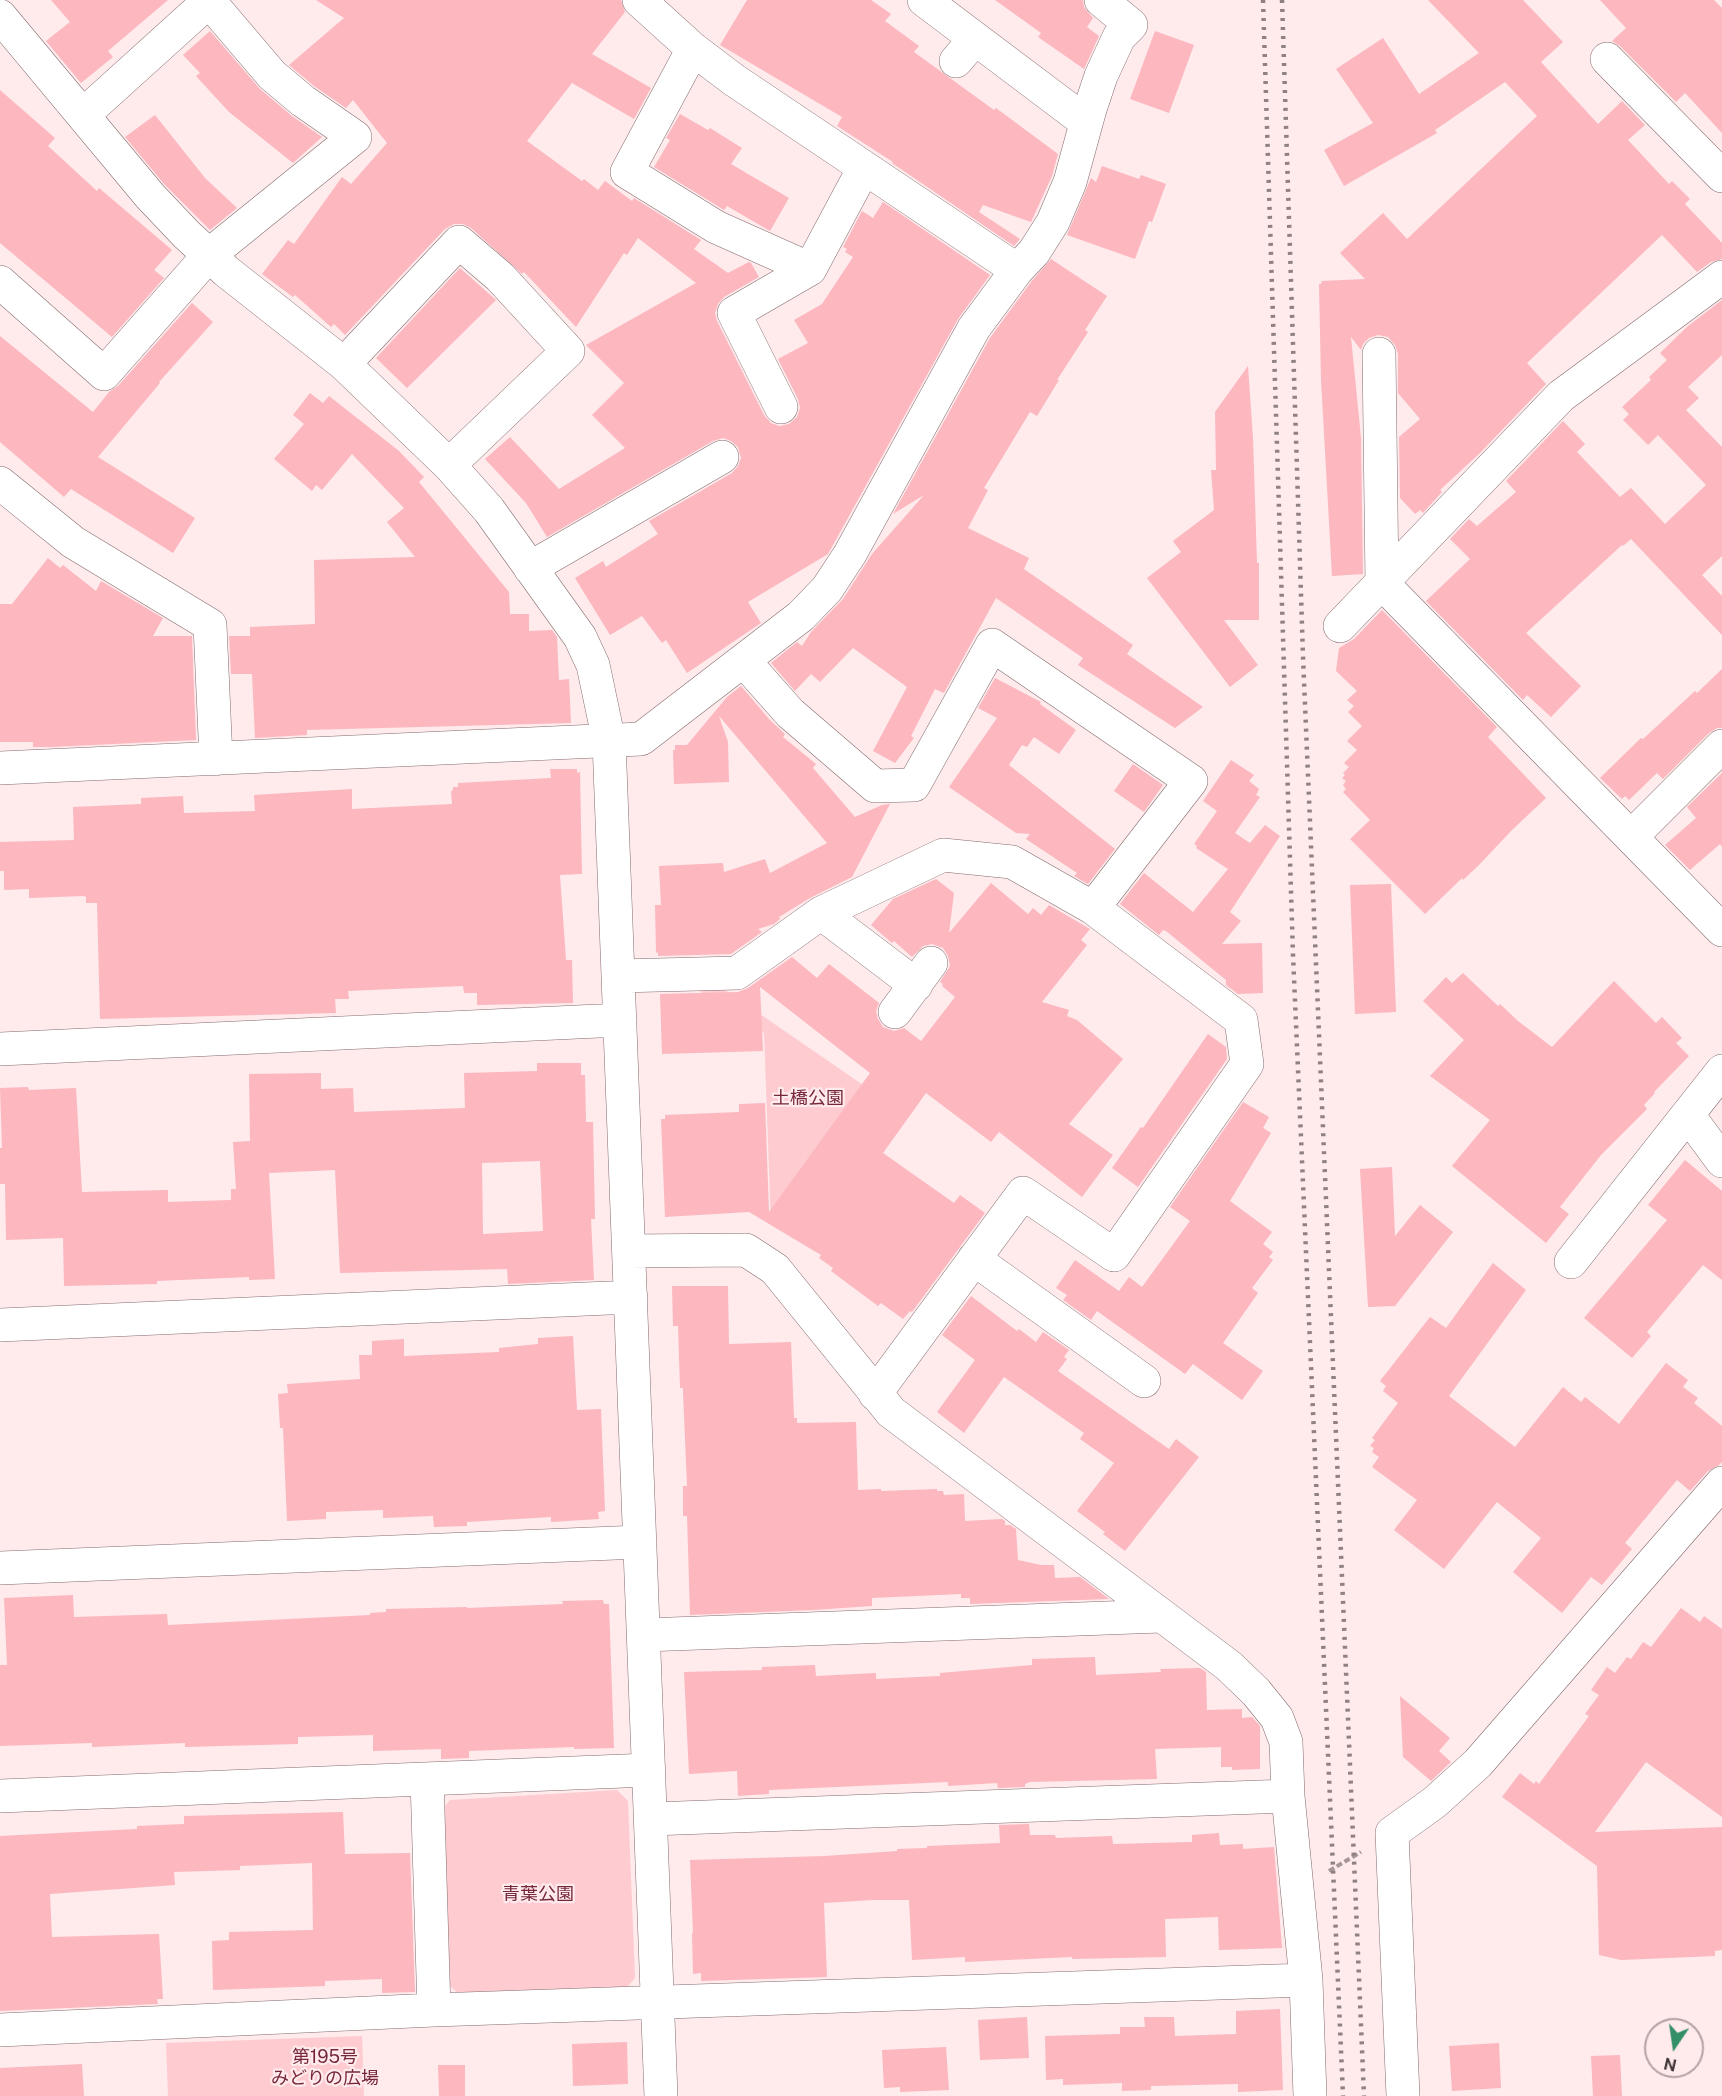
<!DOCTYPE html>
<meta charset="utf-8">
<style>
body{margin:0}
#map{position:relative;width:1722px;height:2096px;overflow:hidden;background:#ffeaec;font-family:"Public Sans",sans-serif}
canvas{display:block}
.north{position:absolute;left:1644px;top:2018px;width:60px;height:60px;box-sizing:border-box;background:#ffeaec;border:2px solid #b3a2a4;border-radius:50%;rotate:193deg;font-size:16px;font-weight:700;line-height:24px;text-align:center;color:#413637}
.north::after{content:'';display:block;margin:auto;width:21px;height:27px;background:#338f66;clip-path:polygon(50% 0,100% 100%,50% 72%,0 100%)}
</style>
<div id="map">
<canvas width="1722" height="2096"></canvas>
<div class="north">N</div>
</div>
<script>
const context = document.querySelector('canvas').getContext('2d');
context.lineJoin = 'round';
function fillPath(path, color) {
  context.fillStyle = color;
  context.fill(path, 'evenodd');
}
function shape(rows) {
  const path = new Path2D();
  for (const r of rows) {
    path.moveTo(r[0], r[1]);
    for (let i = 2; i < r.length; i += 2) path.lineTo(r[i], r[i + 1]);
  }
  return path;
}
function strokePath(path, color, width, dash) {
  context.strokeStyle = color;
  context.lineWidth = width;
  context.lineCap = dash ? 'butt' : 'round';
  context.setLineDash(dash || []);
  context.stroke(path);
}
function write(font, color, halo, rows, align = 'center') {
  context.font = font + ' "Public Sans","Noto Sans JP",sans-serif';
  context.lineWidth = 4.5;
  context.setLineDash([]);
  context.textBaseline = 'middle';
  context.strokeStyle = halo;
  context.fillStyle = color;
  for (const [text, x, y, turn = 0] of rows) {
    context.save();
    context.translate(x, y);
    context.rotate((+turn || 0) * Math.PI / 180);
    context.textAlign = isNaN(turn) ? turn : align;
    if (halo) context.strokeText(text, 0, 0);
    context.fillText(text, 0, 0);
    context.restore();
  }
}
fillPath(shape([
 [709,979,866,1087,771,1224,764,1033,684,981],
 [617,1790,628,1801,635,1978,623,1992,463,1998,448,1984,441,1811,450,1800],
 [362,2036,364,2096,168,2096,166,2043]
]), '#fdcbd0');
fillPath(shape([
 [51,0,168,0,108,51,113,57,81,83,46,41,70,22],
 [316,0,621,0,625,12,592,54,651,88,634,119,572,83,527,141,582,181,584,179,598,190,605,181,632,201,634,198,701,240,694,249,728,273,749,262,751,263,759,277,724,297,718,304,715,313,717,321,764,415,771,423,779,426,789,424,797,417,800,408,798,399,778,359,808,343,794,320,822,304,853,257,845,252,847,249,843,247,862,211,873,218,883,202,990,275,958,319,828,554,748,602,761,623,687,673,666,640,662,643,642,616,610,635,575,578,603,561,606,567,658,534,649,521,732,473,738,466,741,458,738,447,731,441,723,438,713,441,547,537,526,503,485,459,510,437,559,489,625,448,592,415,624,383,586,345,696,283,638,238,627,255,624,253,576,327,524,272,522,274,471,228,463,224,454,224,445,229,345,335,334,324,331,327,295,295,293,297,262,274,288,240,294,244,342,177,351,184,387,143,353,100,346,108,314,86,289,65,344,18],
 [747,0,871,0,891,14,885,21,919,46,914,52,994,110,996,108,1058,154,1052,176,1031,222,983,205,979,212,1020,239,1019,240,1014,246,892,163,893,162,837,126,842,117,720,45],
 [995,0,1083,0,1084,7,1093,18,1087,27,1099,36,1084,69,1038,37,1041,33],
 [1428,0,1523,0,1563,42,1541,62,1598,124,1622,101,1645,125,1628,140,1669,184,1672,181,1690,199,1685,204,1722,243,1722,259,1711,262,1697,272,1662,235,1527,363,1546,384,1480,453,1440,490,1442,492,1423,513,1420,510,1415,514,1400,498,1399,437,1420,419,1398,393,1398,354,1395,345,1388,337,1378,335,1369,338,1363,344,1361,350,1351,337,1361,438,1363,574,1332,576,1321,380,1319,284,1321,284,1322,281,1365,279,1340,253,1383,213,1407,239,1537,116,1505,82,1435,130,1437,133,1344,186,1324,150,1373,123,1336,69,1383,38,1419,94,1479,53],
 [1600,0,1714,0,1722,8,1722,133,1685,93,1676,102,1620,46,1612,41,1626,28],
 [210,31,260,89,292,116,322,137,293,163,229,112,196,76,200,73,183,55],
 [1155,31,1194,45,1169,113,1130,99],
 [0,90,55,138,48,146,97,191,99,188,172,250,154,270,164,278,112,337,0,243],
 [680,114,708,130,710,128,742,148,731,164,789,198,770,231,727,206,724,210,654,167,670,140,666,138],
 [155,115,205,178,237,208,210,230,164,184,125,137],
 [1102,166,1139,179,1141,175,1166,184,1152,222,1149,221,1135,259,1067,235,1091,178,1096,182],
 [1051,259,1107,296,1085,330,1088,332,1057,380,1059,380,1037,416,1030,412,984,488,988,490,968,528,1029,558,1024,569,1133,645,1127,654,1203,707,1175,728,1078,665,1083,658,996,598,944,693,935,689,911,736,914,738,895,763,873,751,907,687,853,648,820,682,811,674,795,691,771,663,797,642,802,646,811,632,843,599,872,554,924,495,893,514,990,338,1031,282],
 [460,268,496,300,407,388,376,358],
 [1722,300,1722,355,1688,387,1699,398,1686,410,1722,447,1722,556,1702,575,1722,596,1722,635,1631,539,1623,546,1622,545,1526,633,1581,686,1551,717,1527,695,1523,700,1426,601,1470,559,1450,539,1469,519,1477,526,1516,492,1506,481,1563,421,1585,444,1577,452,1620,497,1631,488,1665,524,1706,485,1658,435,1648,445,1623,420,1629,414,1622,407,1651,380,1649,377,1667,360,1660,353,1688,326],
 [192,303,213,322,159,382,160,383,98,457,195,518,173,553,71,489,64,497,0,442,0,336,93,412,109,392,118,386],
 [1248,366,1253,438,1257,563,1259,563,1259,620,1224,620,1258,665,1230,687,1147,578,1181,552,1173,541,1214,510,1211,470,1216,470,1215,412],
 [310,393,323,403,329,396,399,451,424,477,419,482,509,592,510,614,529,614,529,631,552,630,557,637,559,680,569,679,571,723,307,730,307,735,255,738,252,674,231,674,229,636,250,636,250,627,315,624,314,560,415,557,387,522,404,508,352,454,322,490,316,485,312,491,274,459,304,424,293,415],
 [48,558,60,568,63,565,96,591,101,581,163,618,153,636,192,636,196,740,52,747,33,747,33,742,0,742,0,604,12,604],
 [1382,610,1497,727,1488,737,1546,798,1512,830,1479,865,1463,880,1462,878,1425,914,1350,839,1370,820,1343,792,1346,789,1343,785,1346,781,1342,778,1345,775,1343,773,1349,767,1344,763,1357,750,1347,741,1362,726,1348,712,1354,706,1347,700,1357,691,1336,671,1339,648,1354,639],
 [1722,669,1722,728,1717,728,1709,733,1663,779,1657,773,1629,800,1625,796,1622,799,1600,778,1641,738,1643,739,1695,691,1697,693],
 [995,678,1041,702,1040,704,1076,730,1059,754,1034,737,1027,747,1022,745,1009,765,1115,849,1088,884,1074,876,1077,873,1026,839,1030,834,1016,833,949,787,997,718,978,708],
 [741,686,769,719,785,734,783,737,816,764,813,768,855,817,882,805,890,804,852,877,810,898,779,917,780,919,774,924,758,929,762,932,731,954,658,956,658,952,656,953,655,905,661,905,659,866,723,863,724,872,765,859,770,873,827,843,719,716,728,742,729,782,674,784,673,750,675,750,675,745,687,745,727,697],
 [1231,760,1254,775,1249,781,1259,789,1256,795,1260,797,1235,833,1250,843,1265,825,1280,836,1230,912,1241,921,1222,944,1262,943,1263,993,1238,994,1226,985,1226,980,1166,931,1163,930,1159,935,1120,904,1144,873,1193,912,1228,869,1196,848,1197,846,1194,844,1217,811,1203,801],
 [1133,764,1163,785,1144,812,1114,791],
 [550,769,577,769,577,773,580,772,582,874,560,875,566,960,572,960,573,1003,477,1005,477,993,464,993,463,986,348,991,349,999,335,999,336,1013,100,1019,97,903,86,903,86,897,84,896,29,898,29,889,4,890,4,871,0,871,0,842,74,840,73,807,141,804,141,798,183,796,184,813,255,811,254,795,352,789,352,809,452,804,451,791,453,790,453,787,458,787,458,783,551,778],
 [1722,773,1722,847,1720,844,1690,870,1665,845,1696,818,1687,807],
 [936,879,954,893,949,933,991,883,1028,914,1033,908,1041,915,1049,905,1090,929,1081,940,1087,945,1042,1002,1069,1010,1067,1016,1077,1020,1123,1059,1069,1124,1113,1155,1082,1197,999,1132,991,1142,926,1093,883,1153,954,1203,960,1195,985,1213,912,1312,910,1311,903,1319,881,1303,878,1306,831,1271,833,1268,819,1258,821,1255,749,1212,665,1217,661,1119,665,1119,665,1115,739,1112,739,1104,765,1103,769,1212,870,1073,760,987,763,1051,662,1054,660,994,738,992,748,988,792,957,817,978,829,964,879,1003,876,1011,878,1019,883,1027,894,1031,904,1028,921,1041,955,997,942,986,943,984,940,982,950,966,948,956,943,948,932,944,923,946,912,957,894,941,892,943,871,925,893,899],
 [1391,884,1396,1012,1355,1014,1350,885],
 [1463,973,1498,1006,1500,1004,1518,1021,1552,1047,1614,981,1656,1023,1662,1017,1682,1038,1676,1043,1689,1056,1654,1092,1655,1093,1644,1105,1647,1109,1601,1155,1560,1207,1569,1214,1546,1243,1452,1166,1490,1120,1430,1076,1464,1040,1423,1001,1446,977,1452,983],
 [1208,1034,1226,1047,1227,1059,1138,1187,1112,1168,1141,1127,1143,1128],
 [537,1063,581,1063,581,1075,585,1075,586,1122,593,1122,595,1219,591,1219,594,1280,508,1284,507,1269,340,1273,335,1170,269,1173,275,1279,249,1280,249,1277,157,1281,157,1284,64,1286,63,1238,6,1240,5,1184,0,1184,0,1148,2,1148,0,1088,28,1087,29,1090,76,1088,82,1192,168,1190,168,1202,231,1200,231,1189,236,1189,233,1142,250,1141,249,1074,321,1073,321,1089,353,1088,354,1112,465,1108,464,1073,537,1071],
 [540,1161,543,1231,483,1234,482,1163],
 [1243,1102,1269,1117,1263,1128,1271,1133,1230,1201,1272,1232,1263,1244,1273,1252,1269,1257,1273,1260,1252,1288,1258,1293,1223,1343,1263,1371,1242,1400,1193,1364,1185,1374,1097,1311,1091,1320,1063,1300,1067,1295,1056,1288,1075,1260,1119,1291,1129,1277,1142,1287,1190,1221,1170,1207],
 [1685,1160,1722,1191,1722,1280,1703,1265,1647,1332,1651,1336,1632,1358,1584,1318,1667,1220,1648,1205],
 [1392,1167,1395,1236,1420,1205,1453,1232,1395,1306,1368,1307,1360,1169],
 [1493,1263,1526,1290,1449,1396,1515,1447,1563,1387,1581,1402,1585,1397,1619,1424,1666,1363,1688,1380,1683,1387,1698,1398,1694,1403,1722,1426,1722,1462,1719,1465,1708,1471,1690,1491,1677,1480,1625,1543,1632,1549,1602,1585,1591,1577,1562,1613,1513,1572,1541,1538,1497,1502,1444,1569,1394,1530,1417,1500,1372,1467,1379,1457,1372,1452,1374,1448,1370,1446,1375,1440,1372,1438,1398,1403,1383,1391,1386,1386,1380,1381,1430,1317,1446,1328],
 [672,1286,728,1286,729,1344,791,1342,794,1418,797,1418,797,1423,856,1422,858,1490,881,1489,881,1491,937,1489,937,1491,943,1491,944,1495,964,1494,965,1521,1002,1519,1005,1521,1005,1525,1010,1525,1016,1529,1018,1560,1041,1565,1054,1565,1055,1578,1080,1577,1109,1599,970,1604,970,1598,961,1598,961,1594,872,1598,872,1606,813,1610,690,1615,687,1516,683,1516,683,1486,687,1486,683,1392,683,1388,680,1388,678,1326,673,1326],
 [971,1296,1017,1331,1019,1329,1036,1342,1043,1332,1069,1350,1064,1357,1067,1359,1058,1371,1169,1449,1176,1439,1199,1457,1125,1551,1103,1534,1105,1532,1077,1511,1114,1463,1080,1439,1084,1433,1004,1377,964,1433,937,1412,975,1360,942,1335],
 [573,1336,577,1410,601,1409,605,1511,598,1512,599,1519,551,1522,551,1517,467,1522,467,1526,434,1527,433,1516,383,1518,383,1510,326,1512,326,1519,287,1521,283,1428,280,1428,278,1394,288,1393,287,1384,360,1379,359,1355,372,1355,372,1341,404,1339,404,1356,499,1352,499,1348,538,1344,538,1338],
 [73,1595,74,1617,167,1614,168,1625,370,1615,370,1613,386,1612,386,1609,467,1607,467,1608,563,1604,562,1601,603,1600,604,1604,609,1604,614,1748,574,1749,574,1747,469,1751,469,1758,441,1759,441,1749,373,1751,373,1735,298,1737,298,1744,185,1747,185,1743,92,1747,92,1743,0,1746,0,1665,7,1665,4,1598],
 [1681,1608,1700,1622,1704,1616,1722,1629,1722,1817,1646,1762,1595,1832,1722,1827,1722,1950,1715,1951,1715,1956,1621,1960,1599,1955,1597,1866,1502,1797,1520,1773,1534,1784,1536,1781,1539,1784,1589,1716,1585,1714,1599,1695,1591,1690,1607,1667,1615,1673,1627,1657,1631,1659,1643,1642,1651,1647],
 [1095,1657,1096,1675,1161,1672,1160,1669,1200,1668,1206,1672,1207,1710,1242,1709,1242,1718,1252,1717,1260,1726,1260,1769,1232,1770,1232,1767,1221,1767,1221,1747,1155,1749,1157,1779,1030,1782,1025,1784,1025,1787,998,1788,997,1783,948,1786,948,1782,769,1790,769,1794,738,1796,737,1771,689,1774,684,1672,762,1670,762,1667,815,1665,816,1676,876,1673,876,1679,940,1676,940,1673,1032,1665,1032,1659],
 [1400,1696,1450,1738,1439,1751,1451,1762,1431,1781,1403,1757],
 [343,1812,345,1854,410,1853,415,1992,382,1993,382,1979,325,1981,325,1986,213,1990,212,1941,229,1940,229,1932,313,1930,312,1863,240,1866,240,1870,174,1872,175,1885,50,1894,52,1937,159,1934,163,1999,157,1999,158,2004,0,2011,0,1836,137,1829,137,1826,184,1824,184,1816],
 [1029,1824,1030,1835,1055,1835,1056,1838,1112,1836,1113,1844,1192,1842,1192,1835,1219,1833,1220,1845,1243,1844,1243,1849,1274,1847,1282,1948,1219,1950,1218,1917,1165,1919,1166,1957,1072,1959,1072,1957,965,1962,965,1957,912,1960,909,1900,873,1900,824,1903,827,1977,701,1981,701,1973,693,1974,692,1933,693,1933,690,1860,825,1856,897,1851,897,1849,927,1848,927,1846,1000,1843,999,1825],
 [1280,2009,1283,2090,1238,2092,1238,2084,1151,2086,1151,2090,1122,2091,1122,2083,1063,2085,1063,2079,1046,2080,1045,2036,1120,2034,1120,2027,1145,2027,1144,2017,1174,2017,1175,2036,1236,2034,1236,2011],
 [1027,2017,1029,2058,980,2060,978,2020],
 [627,2042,628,2084,573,2086,572,2044],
 [1499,2043,1501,2088,1452,2091,1449,2046],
 [946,2047,949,2090,900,2092,900,2087,884,2088,882,2050],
 [1620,2055,1622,2096,1593,2096,1591,2056],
 [82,2064,84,2096,0,2096,0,2068],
 [438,2065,465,2065,465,2096,439,2096]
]), '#fcb7bf');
const minor = shape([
 [639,0,693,49,734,80,1017,270],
 [924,0,1086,122],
 [0,16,150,196,186,234,226,271,344,364,449,465,489,510,580,637,593,665,609,741,661,2096],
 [693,49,627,172,716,227,810,269],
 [1607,59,1722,176],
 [956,61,975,39],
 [0,282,104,374,209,255,355,137,303,101,272,75,209,1,83,115],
 [1379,354,1382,583,1722,930],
 [344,364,459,242,500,277,568,351,449,465],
 [781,407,734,313,810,269,864,168],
 [0,483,73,542,210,625,216,759],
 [530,568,722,457],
 [1340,626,1561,396,1722,277],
 [0,768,641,739,801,616,827,589,850,554,974,328,1017,270,1034,252,1053,222,1070,182,1090,109,1101,76,1119,37,1131,25,1101,0],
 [1631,837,1722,746],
 [821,913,916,985],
 [619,976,737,973,821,913,943,855,1012,862,1093,908,1191,781,992,645,914,785,875,786,790,713,744,661],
 [895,1012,931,963],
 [0,1049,620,1020],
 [1688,1115,1722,1161],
 [629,1251,746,1250,775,1269,891,1412,1229,1666,1256,1692,1277,1718,1286,1742,1288,1796,1306,1980,1310,2096],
 [974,1259,1144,1381],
 [1571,1262,1722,1071],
 [0,1325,631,1297],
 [875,1394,1023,1193,1114,1255,1247,1064,1241,1020,1093,908],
 [0,1568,640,1542],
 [644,1635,1161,1616],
 [427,1779,434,2010],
 [0,1796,649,1770],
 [651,1819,1288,1796],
 [0,2030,434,2010,1306,1980],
 [1403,2096,1392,1833,1435,1802,1478,1763,1722,1483]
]);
strokePath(minor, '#836c6e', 34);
strokePath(shape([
 [1329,1871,1361,1852]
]), '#a69698', 4, [6, 3]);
strokePath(minor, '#fff', 33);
strokePath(shape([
 [1263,0,1293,955,1343,2096],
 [1282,0,1303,657,1364,2096]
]), '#8f8082', 4.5, [3, 6]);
write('18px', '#762839', '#ffeaec', [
 ["土橋公園",808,1098],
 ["青葉公園",538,1894],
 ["第195号",325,2057],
 ["みどりの広場",325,2078]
]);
</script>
